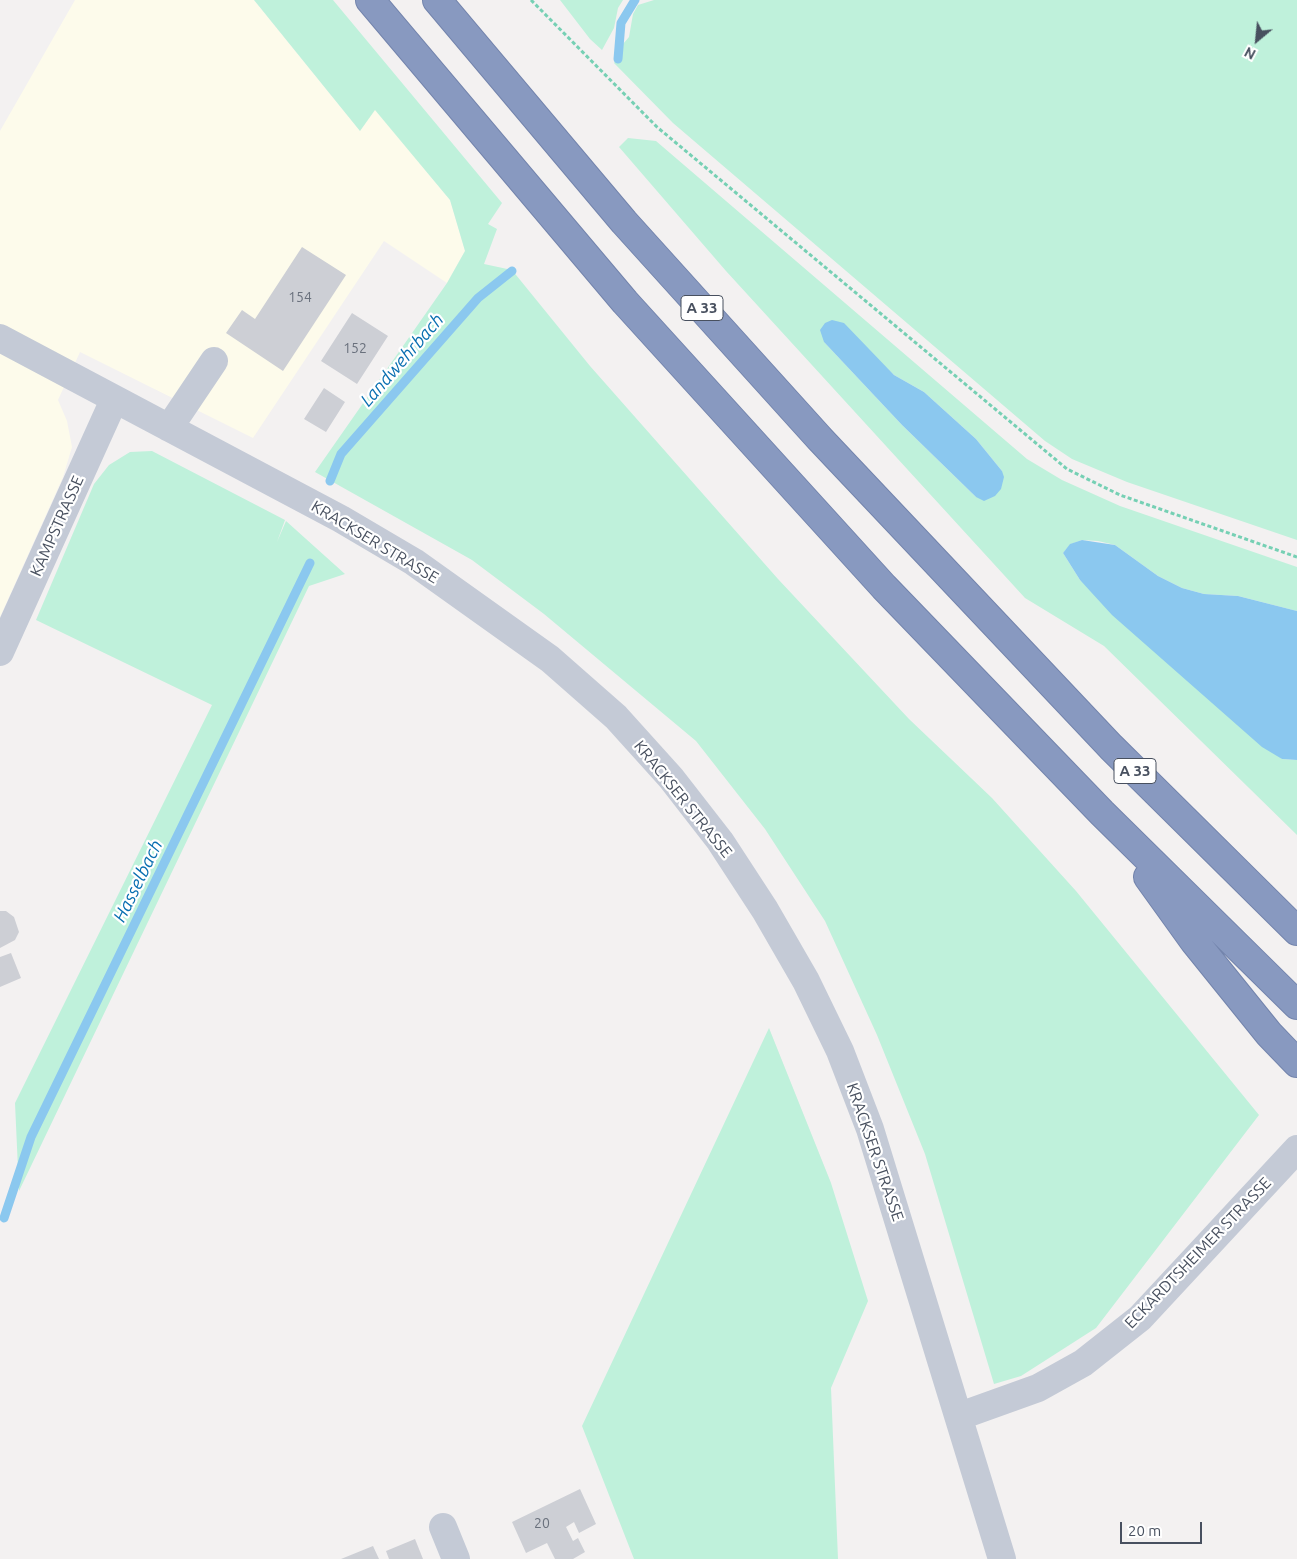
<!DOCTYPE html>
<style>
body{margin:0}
#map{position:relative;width:1297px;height:1559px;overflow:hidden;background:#f3f1f1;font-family:Ubuntu,sans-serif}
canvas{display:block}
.north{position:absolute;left:1232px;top:15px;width:50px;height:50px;-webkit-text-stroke:4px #fff;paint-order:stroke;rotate:208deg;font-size:14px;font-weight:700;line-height:20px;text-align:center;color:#48505f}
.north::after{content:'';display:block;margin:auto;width:18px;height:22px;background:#48505f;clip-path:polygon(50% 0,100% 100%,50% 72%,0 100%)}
.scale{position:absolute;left:1120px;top:1522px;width:82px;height:22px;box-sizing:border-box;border:2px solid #48505f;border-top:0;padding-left:6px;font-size:15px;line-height:18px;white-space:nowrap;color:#48505f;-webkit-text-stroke:4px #fff;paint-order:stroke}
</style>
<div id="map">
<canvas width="1297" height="1559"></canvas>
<div class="north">N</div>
<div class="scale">20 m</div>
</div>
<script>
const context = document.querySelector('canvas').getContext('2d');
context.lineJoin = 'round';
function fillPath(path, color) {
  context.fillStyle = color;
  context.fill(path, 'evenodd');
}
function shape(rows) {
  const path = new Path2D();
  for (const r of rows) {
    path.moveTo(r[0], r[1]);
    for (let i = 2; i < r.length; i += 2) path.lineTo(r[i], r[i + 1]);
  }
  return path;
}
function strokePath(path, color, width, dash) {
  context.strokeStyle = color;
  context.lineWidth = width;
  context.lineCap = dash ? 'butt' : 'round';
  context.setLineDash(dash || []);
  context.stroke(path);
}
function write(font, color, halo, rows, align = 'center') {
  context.font = font + ' Ubuntu,sans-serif';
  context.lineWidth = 4.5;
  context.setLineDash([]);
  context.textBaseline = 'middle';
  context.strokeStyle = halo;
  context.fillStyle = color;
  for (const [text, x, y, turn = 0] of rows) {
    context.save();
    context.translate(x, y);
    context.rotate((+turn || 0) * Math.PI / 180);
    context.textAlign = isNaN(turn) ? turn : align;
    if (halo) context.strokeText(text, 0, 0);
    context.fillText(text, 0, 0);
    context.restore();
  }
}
fillPath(shape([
 [75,0,254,0,360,131,375,109,450,200,465,251,447,283,384,241,253,438,80,352,58,400,67,421,72,447,63,477,0,617,0,131]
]), '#fdfbeb');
fillPath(shape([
 [254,0,333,0,502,203,488,224,497,229,484,264,512,270,590,366,778,579,909,719,992,798,1076,891,1259,1115,1096,1328,1021,1376,994,1384,925,1154,877,1035,825,921,765,829,696,741,544,614,472,560,315,472,447,283,465,251,450,200,375,110,360,131],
 [560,0,623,0,618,8,614,28,602,50,590,39],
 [654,0,1297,0,1297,540,1127,482,1072,459,1045,441,673,123,614,63,620,54,617,51,629,37,633,14,638,5],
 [628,138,656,141,1027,459,1062,480,1120,506,1297,567,1297,611,1238,596,1204,594,1182,588,1158,576,1115,545,1098,541,1082,540,1071,544,1063,553,1080,580,1282,759,1297,760,1297,835,1104,646,1025,598,726,271,619,147],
 [824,342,877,359,894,375,924,392,976,439,1002,471,976,497,902,425],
 [152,451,285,520,277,542,286,521,345,574,309,586,19,1191,15,1103,212,705,36,620,94,484,109,465,130,452],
 [769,1028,831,1183,868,1301,831,1388,838,1559,634,1559,582,1426]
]), '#bff1db');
fillPath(shape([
 [832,320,844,323,894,375,924,392,976,439,1002,471,1004,477,1001,489,995,496,984,501,976,497,902,425,824,342,820,330,825,323],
 [1082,540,1115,545,1158,576,1182,588,1204,594,1238,596,1297,611,1297,760,1282,759,1262,747,1112,615,1080,580,1063,553,1070,544]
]), '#8bc8ef');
strokePath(shape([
 [618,59,621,23,635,0],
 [330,481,341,454,478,298,512,271],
 [4,1218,31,1137,310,563]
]), '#8bc8ef', 9);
fillPath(shape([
 [302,247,346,275,283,371,226,333,242,310,255,319],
 [352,313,388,336,357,384,321,361],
 [324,388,345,402,326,432,304,419],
 [0,911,6,911,14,917,19,932,15,940,0,948],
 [11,953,21,978,0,987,0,957],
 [580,1489,596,1524,579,1533,574,1522,566,1527,573,1541,578,1538,585,1552,573,1559,555,1559,547,1543,526,1553,512,1522],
 [415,1539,423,1559,389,1559,386,1551],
 [373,1546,379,1559,341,1559]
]), '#cdcfd5');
const highway = shape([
 [370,0,625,302,884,587,1102,813,1297,1005],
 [437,0,624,222,820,439,1111,747,1297,931],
 [1148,877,1194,941,1269,1034,1297,1063]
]);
strokePath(highway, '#7384ac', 30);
strokePath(shape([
 [531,0,657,127,1067,469,1120,495,1297,557]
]), '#76d0b4', 3, [4, 2.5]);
strokePath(shape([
 [0,338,341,519,414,562,550,659,616,717,671,778,720,841,765,910,806,981,840,1051,870,1129,1002,1559],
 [169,428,214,361],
 [0,652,114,400],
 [960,1416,1038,1388,1083,1363,1140,1318,1297,1149],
 [443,1527,456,1559]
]), '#c4cad6', 28);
strokePath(highway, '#8899c0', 28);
write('14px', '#69707c', null, [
 ["154",300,297],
 ["152",355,348],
 ["20",542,1523]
]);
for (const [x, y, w] of [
 [702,308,42],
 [1135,771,42]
]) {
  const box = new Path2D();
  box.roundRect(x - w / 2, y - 12.5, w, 25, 4);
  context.fillStyle = '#fff';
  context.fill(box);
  strokePath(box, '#48505f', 1);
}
write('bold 15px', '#48505f', null, [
 ["A 33",702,308],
 ["A 33",1135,771]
]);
write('16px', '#48505f', '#fff', [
 ["KAMPSTRASSE",57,526,-66],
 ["KRACKSER STRASSE",375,542,31],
 ["KRACKSER STRASSE",683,799,51],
 ["KRACKSER STRASSE",875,1152,71],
 ["ECKARDTSHEIMER STRASSE",1198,1253,-46]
]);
write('italic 18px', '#096fb1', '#fff', [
 ["Landwehrbach",402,360,-49],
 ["Hasselbach",138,881,-64]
]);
</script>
